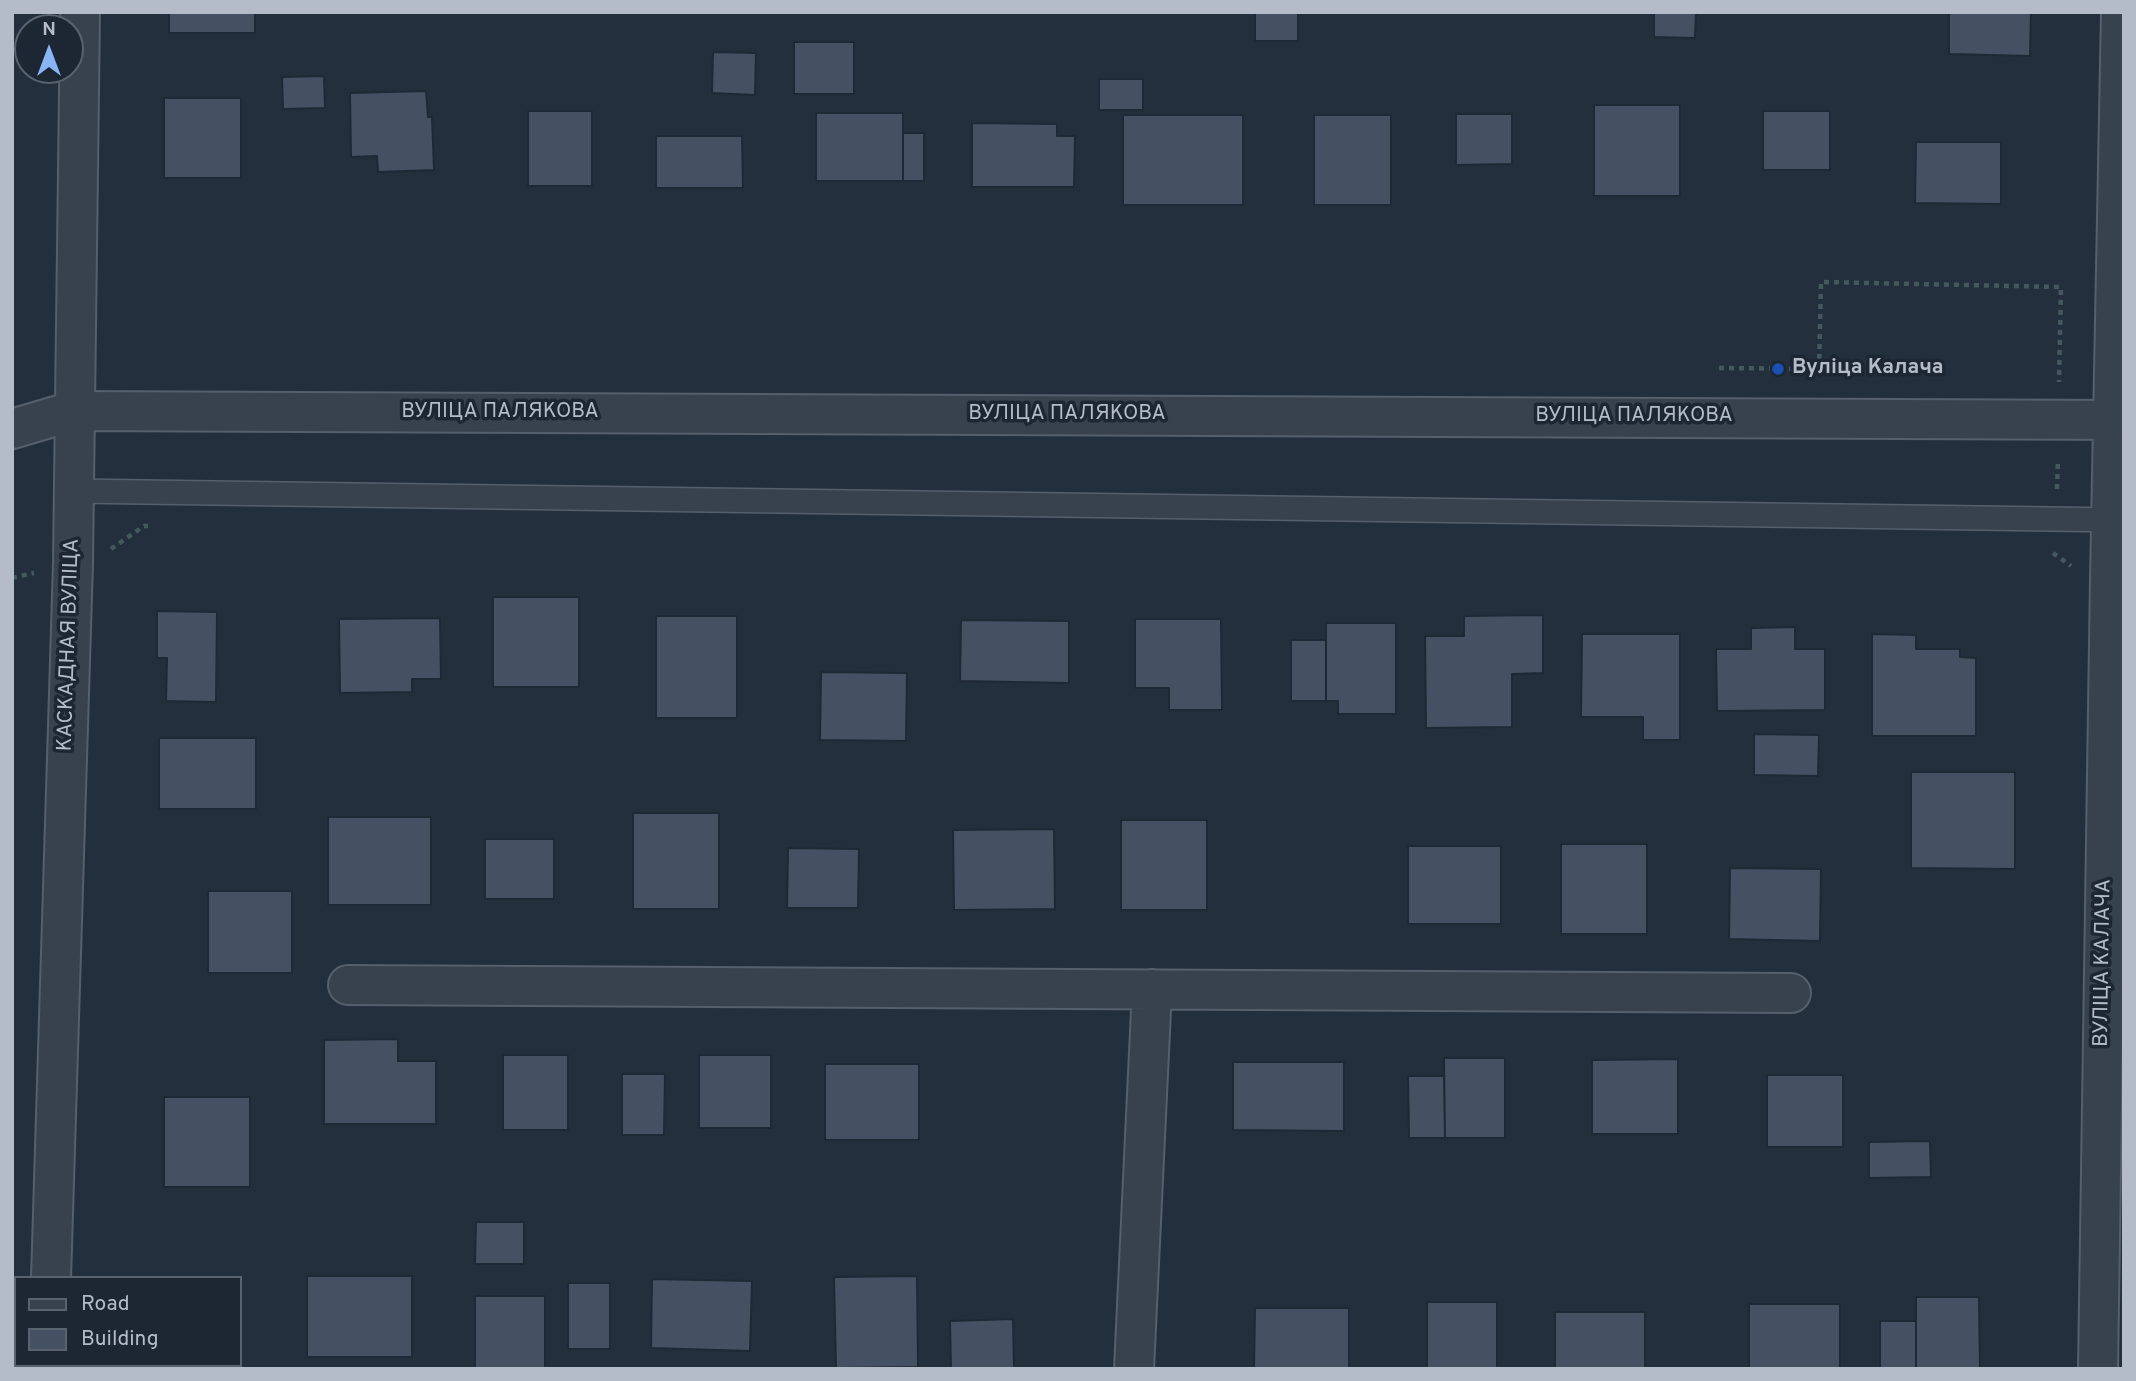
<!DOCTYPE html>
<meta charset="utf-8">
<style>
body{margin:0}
#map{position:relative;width:2136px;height:1381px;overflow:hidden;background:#242f3e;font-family:Overpass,sans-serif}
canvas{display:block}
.frame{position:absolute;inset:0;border:14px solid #b4bcc9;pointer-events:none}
.legend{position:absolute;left:14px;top:1276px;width:228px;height:91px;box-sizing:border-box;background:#1d2633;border:2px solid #59626f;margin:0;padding:9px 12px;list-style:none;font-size:21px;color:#b4bcc9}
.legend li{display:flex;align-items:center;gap:14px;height:35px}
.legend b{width:35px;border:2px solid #59626f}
.north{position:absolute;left:14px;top:14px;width:70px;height:70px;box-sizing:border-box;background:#1d2633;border:2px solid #59626f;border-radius:50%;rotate:0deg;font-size:19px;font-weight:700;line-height:28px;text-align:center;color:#b4bcc9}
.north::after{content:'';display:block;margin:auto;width:24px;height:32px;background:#8ab4f8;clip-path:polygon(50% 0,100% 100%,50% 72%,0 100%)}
</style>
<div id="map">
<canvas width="2136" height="1381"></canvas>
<div class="frame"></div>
<ul class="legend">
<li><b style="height:9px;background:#38414e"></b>Road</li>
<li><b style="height:19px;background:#455162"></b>Building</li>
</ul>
<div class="north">N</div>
</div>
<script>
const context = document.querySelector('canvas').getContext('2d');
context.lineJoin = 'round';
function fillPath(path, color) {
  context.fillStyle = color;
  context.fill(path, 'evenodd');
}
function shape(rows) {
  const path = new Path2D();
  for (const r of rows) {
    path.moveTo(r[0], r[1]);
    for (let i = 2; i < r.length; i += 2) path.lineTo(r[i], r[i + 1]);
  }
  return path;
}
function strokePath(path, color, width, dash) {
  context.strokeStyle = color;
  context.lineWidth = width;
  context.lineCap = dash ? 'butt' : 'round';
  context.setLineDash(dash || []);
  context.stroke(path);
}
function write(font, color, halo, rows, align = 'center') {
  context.font = font + ' Overpass,sans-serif';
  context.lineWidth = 7;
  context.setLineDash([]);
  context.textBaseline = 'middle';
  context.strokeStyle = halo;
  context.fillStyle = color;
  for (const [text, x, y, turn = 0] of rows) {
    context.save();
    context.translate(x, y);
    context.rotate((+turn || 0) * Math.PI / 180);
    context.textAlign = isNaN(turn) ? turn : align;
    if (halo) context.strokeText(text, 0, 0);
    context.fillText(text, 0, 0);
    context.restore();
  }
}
const building = shape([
 [169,12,255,12,255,33,169,33,169,12],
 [1255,12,1298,12,1298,41,1255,41,1255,12],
 [1654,12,1696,12,1695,38,1654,37,1654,12],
 [1949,12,2031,12,2030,56,1949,54,1949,12],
 [794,42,854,42,854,94,794,94,794,42],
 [713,52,756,53,755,95,712,93,713,52],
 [324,76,325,108,283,109,282,77,324,76],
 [1099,79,1143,79,1143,110,1099,110,1099,79],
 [426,91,428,117,432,117,434,170,378,172,377,156,351,157,350,93,426,91],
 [164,98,241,98,241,178,164,178,164,98],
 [1594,105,1680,105,1680,196,1594,196,1594,105],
 [528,111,592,111,592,186,528,186,528,111],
 [1763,111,1830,111,1830,170,1763,170,1763,111],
 [816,113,903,113,903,181,816,181,816,113],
 [1456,114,1512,114,1512,164,1456,165,1456,114],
 [1123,115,1243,115,1243,205,1123,205,1123,115],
 [1314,115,1391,115,1391,205,1314,205,1314,115],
 [972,123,1057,124,1057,136,1075,136,1074,187,972,187,972,123],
 [903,133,924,133,924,181,903,181,903,133],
 [656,136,742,136,743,188,656,188,656,136],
 [1916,142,2001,142,2001,204,1915,203,1916,142],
 [493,597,579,597,579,687,493,687,493,597],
 [157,611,217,612,216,702,166,701,167,658,157,658,157,611],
 [1543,615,1543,673,1512,674,1512,727,1426,728,1425,636,1464,636,1464,616,1543,615],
 [656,616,737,616,737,718,656,718,656,616],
 [440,618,441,679,412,679,412,692,340,693,339,619,440,618],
 [1135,619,1221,619,1222,710,1169,710,1169,688,1135,688,1135,619],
 [961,620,1069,621,1069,683,960,681,961,620],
 [1326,623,1396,623,1396,714,1338,714,1338,701,1326,701,1326,623],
 [1795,627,1795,649,1825,649,1825,710,1717,711,1716,649,1751,649,1751,628,1795,627],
 [1582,634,1680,634,1680,740,1643,740,1643,717,1581,717,1582,634],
 [1872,634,1916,635,1916,649,1960,649,1960,657,1976,658,1976,736,1872,736,1872,634],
 [1291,640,1326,640,1326,701,1291,701,1291,640],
 [821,672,907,673,906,741,820,740,821,672],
 [1754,734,1819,735,1818,776,1754,775,1754,734],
 [159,738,256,738,256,809,159,809,159,738],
 [1911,772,2015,772,2015,869,1911,868,1911,772],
 [633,813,719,813,719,909,633,909,633,813],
 [328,817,431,817,431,905,328,905,328,817],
 [1121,820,1207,820,1207,910,1121,910,1121,820],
 [1054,829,1055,909,954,910,953,830,1054,829],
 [485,839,554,839,554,899,485,899,485,839],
 [1561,844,1647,844,1647,934,1561,934,1561,844],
 [1408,846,1501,846,1501,924,1408,924,1408,846],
 [788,848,859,849,858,908,787,908,788,848],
 [1730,868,1821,869,1820,941,1729,939,1730,868],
 [208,891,292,891,292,973,208,973,208,891],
 [398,1039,398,1061,436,1061,436,1124,324,1124,324,1040,398,1039],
 [503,1055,568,1055,568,1130,503,1130,503,1055],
 [699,1055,771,1055,771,1128,699,1128,699,1055],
 [1444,1058,1505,1058,1505,1138,1445,1138,1444,1058],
 [1678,1059,1678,1134,1592,1134,1592,1060,1678,1059],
 [1233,1062,1344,1062,1344,1131,1233,1130,1233,1062],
 [825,1064,919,1064,919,1140,825,1140,825,1064],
 [622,1074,665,1074,664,1135,622,1135,622,1074],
 [1767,1075,1843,1075,1843,1147,1767,1147,1767,1075],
 [1408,1076,1444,1076,1445,1138,1409,1138,1408,1076],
 [164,1097,250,1097,250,1187,164,1187,164,1097],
 [1930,1141,1931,1177,1869,1178,1869,1142,1930,1141],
 [476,1222,524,1222,524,1264,475,1264,476,1222],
 [307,1276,412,1276,412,1357,307,1357,307,1276],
 [917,1276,918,1367,836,1368,834,1277,917,1276],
 [652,1279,752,1281,750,1351,651,1348,652,1279],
 [568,1283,610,1283,610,1349,568,1349,568,1283],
 [475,1296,545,1296,545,1368,475,1368,475,1296],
 [1916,1297,1979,1297,1980,1369,1916,1369,1916,1297],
 [1427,1302,1497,1302,1497,1369,1427,1369,1427,1302],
 [1749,1304,1840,1304,1840,1369,1749,1369,1749,1304],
 [1255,1308,1349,1308,1349,1369,1254,1369,1255,1308],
 [1555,1312,1645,1312,1645,1369,1555,1369,1555,1312],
 [1013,1319,1014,1369,951,1369,950,1321,1013,1319],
 [1880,1321,1916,1321,1916,1369,1880,1369,1880,1321]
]);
fillPath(building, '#455162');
strokePath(building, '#1f2835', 2);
const service = shape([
 [73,491,2121,520]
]);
const minor = shape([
 [348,985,1791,993],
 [51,1278,73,563,80,12],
 [48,1369,48,1365],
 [1134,1369,1152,989],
 [2098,1369,2110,578,2121,12]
]);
const tertiary = shape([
 [12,429,73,411,2124,420]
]);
strokePath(service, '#565f6c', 26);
strokePath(minor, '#565f6c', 42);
strokePath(tertiary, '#565f6c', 42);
strokePath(shape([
 [1719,368,1830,369],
 [1819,369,1821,282,2061,287,2059,382],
 [2057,489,2058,459],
 [111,549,144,526,148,526],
 [2053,553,2071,566],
 [12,578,34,573]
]), '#44595c', 4.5, [5, 5]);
strokePath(service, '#38414e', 23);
strokePath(minor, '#38414e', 38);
strokePath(tertiary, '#38414e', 38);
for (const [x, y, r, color] of [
 [1778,369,7,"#1a4fb4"]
]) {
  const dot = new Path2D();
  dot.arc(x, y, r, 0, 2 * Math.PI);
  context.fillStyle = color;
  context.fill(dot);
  strokePath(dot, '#1d2633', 2.5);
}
write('bold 21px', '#b4bcc9', '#1d2633', [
 ["Вуліца Калача",1792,369]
], 'left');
write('21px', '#b4bcc9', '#1d2633', [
 ["ВУЛІЦА ПАЛЯКОВА",500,413],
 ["ВУЛІЦА ПАЛЯКОВА",1067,415],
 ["ВУЛІЦА ПАЛЯКОВА",1634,417],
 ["КАСКАДНАЯ ВУЛІЦА",70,645,-88],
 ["ВУЛІЦА КАЛАЧА",2104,963,-89]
]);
</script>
